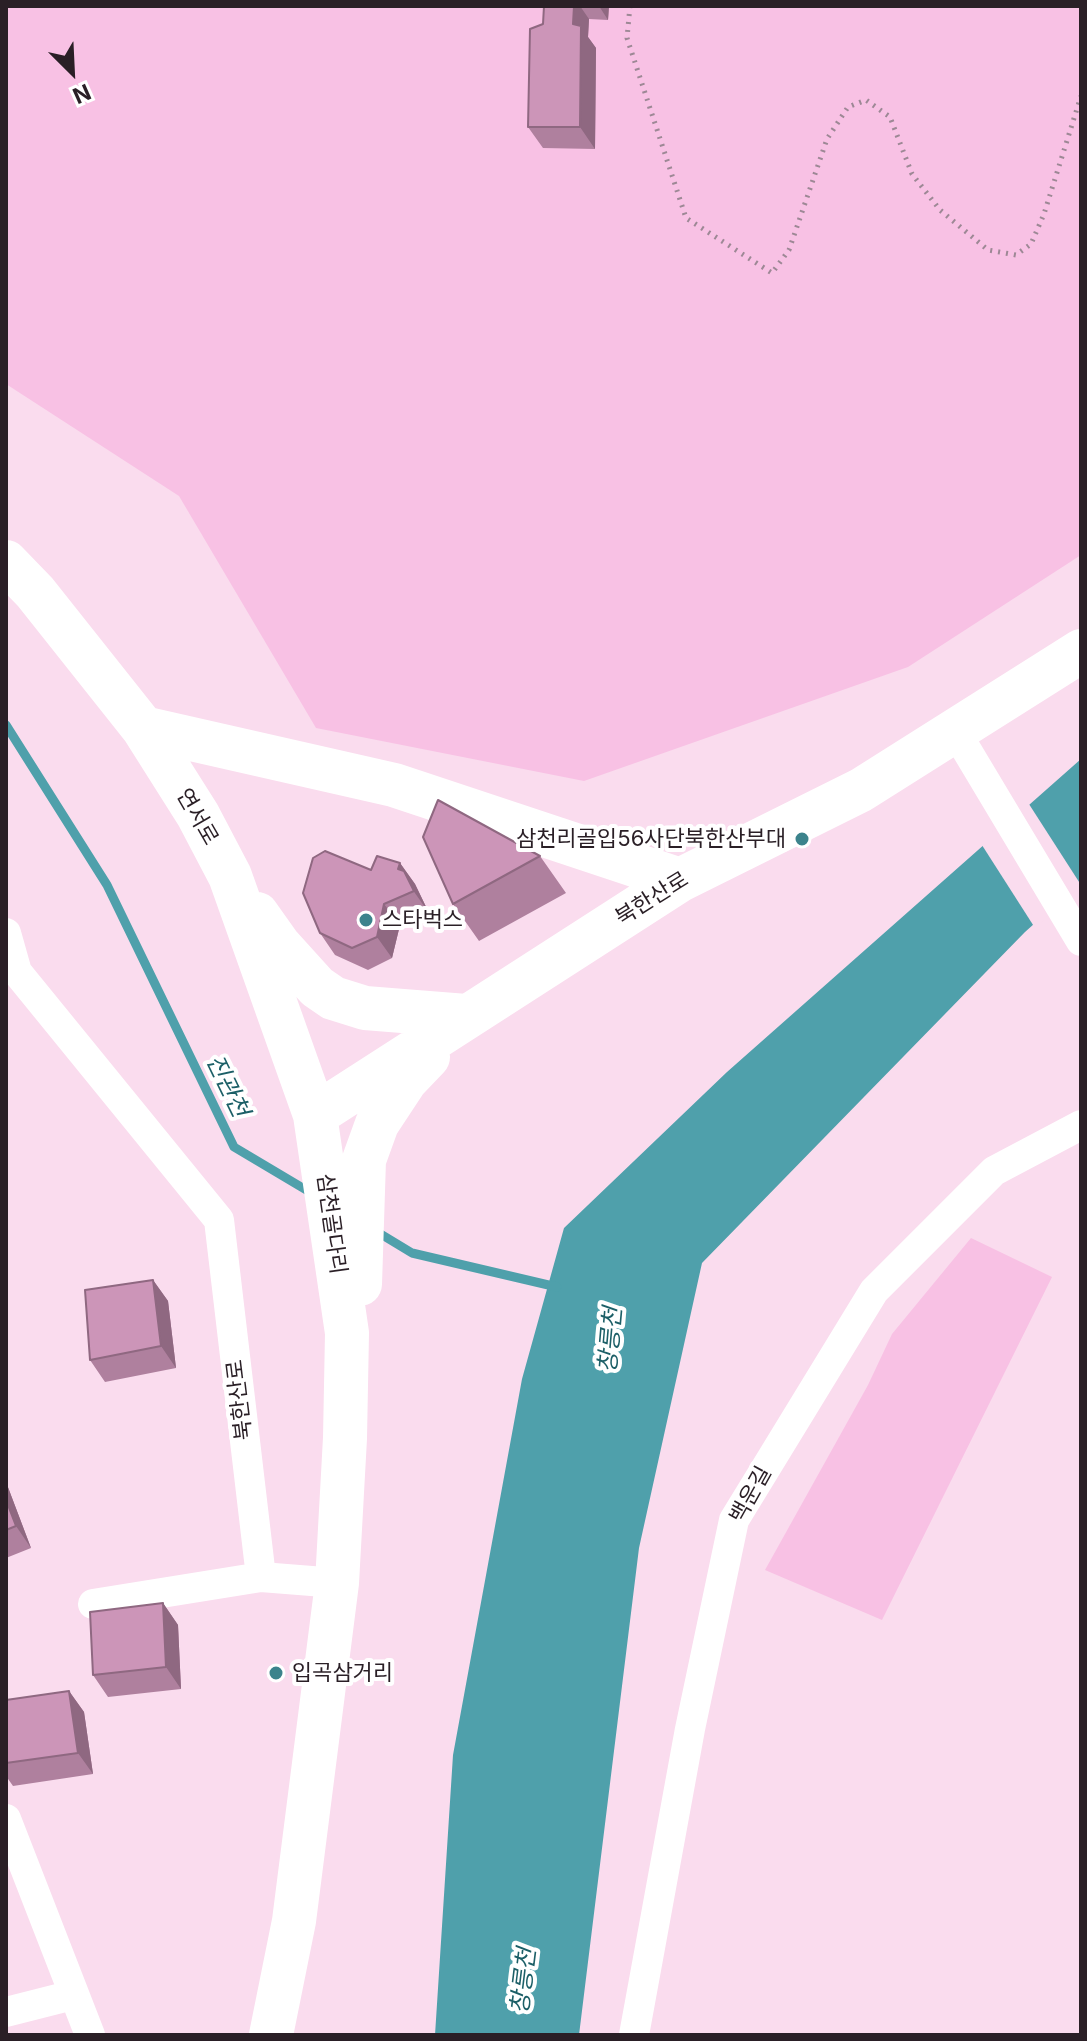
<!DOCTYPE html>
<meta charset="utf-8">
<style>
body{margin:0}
#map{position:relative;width:1087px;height:2041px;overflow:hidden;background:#fadcee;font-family:Inter,sans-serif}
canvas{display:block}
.frame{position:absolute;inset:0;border:8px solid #2a1f26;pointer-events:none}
.north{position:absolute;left:32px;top:32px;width:80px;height:80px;-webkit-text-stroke:6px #fff;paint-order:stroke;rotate:156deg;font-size:22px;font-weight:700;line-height:32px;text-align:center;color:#2a1f26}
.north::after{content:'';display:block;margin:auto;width:28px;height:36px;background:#2a1f26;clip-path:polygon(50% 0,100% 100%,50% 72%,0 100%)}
</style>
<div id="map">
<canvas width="1087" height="2041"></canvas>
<div class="frame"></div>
<div class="north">N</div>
</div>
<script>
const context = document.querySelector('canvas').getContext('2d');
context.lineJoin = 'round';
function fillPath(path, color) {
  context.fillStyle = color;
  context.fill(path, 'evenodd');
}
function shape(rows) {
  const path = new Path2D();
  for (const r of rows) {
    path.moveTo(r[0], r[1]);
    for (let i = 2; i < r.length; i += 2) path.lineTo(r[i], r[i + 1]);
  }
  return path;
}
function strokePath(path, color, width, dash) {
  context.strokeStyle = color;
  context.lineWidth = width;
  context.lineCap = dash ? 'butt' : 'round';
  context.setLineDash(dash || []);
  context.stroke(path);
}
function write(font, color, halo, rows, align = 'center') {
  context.font = font + ' Inter,"Noto Sans KR",sans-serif';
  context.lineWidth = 8;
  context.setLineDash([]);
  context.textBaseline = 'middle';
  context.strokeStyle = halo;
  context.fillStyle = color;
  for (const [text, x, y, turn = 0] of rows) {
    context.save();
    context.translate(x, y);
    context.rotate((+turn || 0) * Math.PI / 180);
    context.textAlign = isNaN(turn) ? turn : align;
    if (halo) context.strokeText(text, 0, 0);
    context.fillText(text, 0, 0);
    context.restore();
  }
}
fillPath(shape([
 [6,6,1081,6,1081,555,908,667,584,781,316,728,179,496,6,384],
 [971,1238,1052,1277,882,1620,765,1570,868,1385,892,1334]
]), '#f8c1e4');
fillPath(shape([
 [1081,759,1081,882,1025,932,702,1263,639,1548,579,2035,435,2035,453,1755,522,1379,564,1228,727,1072]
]), '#4fa0ab');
fillPath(shape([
 [1027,801,1081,885,1035,928,980,842]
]), '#fadcee');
strokePath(shape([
 [6,725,107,885,234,1147,313,1194],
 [374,1230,412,1253,557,1287]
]), '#4fa0ab', 9);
strokePath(shape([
 [630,6,627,38,686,218,772,273,789,250,827,139,848,107,866,100,890,117,912,174,940,210,988,250,1016,255,1031,244,1044,214,1081,96]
]), '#9d8895', 5, [2, 6]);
strokePath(shape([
 [954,729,1081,941],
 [6,933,17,972,219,1220,261,1577,337,1583],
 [93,1604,261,1577],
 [6,1819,90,2035],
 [6,2012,73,1995],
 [634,2035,690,1729,734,1520,874,1291,994,1171,1081,1125]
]), '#fff', 30);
strokePath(shape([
 [6,562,35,592,143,728,198,815,230,876,315,1115,347,1333,345,1438,337,1583,294,1921,271,2035],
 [143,728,394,785,680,880],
 [257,914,279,945,317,987,333,998,365,1008,466,1016],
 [315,1115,680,880,861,790,1081,651],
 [360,1284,364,1160,377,1124,406,1080,428,1057]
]), '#fff', 44);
fillPath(shape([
 [544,6,609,6,608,20,589,19,588,37,596,48,595,149,543,148,528,127,543,24],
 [540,856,566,893,479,941,453,904],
 [400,863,415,884,429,913,400,925,392,958,368,970,335,955,320,933,371,870],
 [153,1280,168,1301,176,1368,105,1382,90,1360],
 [6,1482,31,1548,6,1558],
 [163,1603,178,1625,181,1689,108,1697,93,1675],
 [69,1691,84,1712,93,1774,13,1786,6,1776,6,1700]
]), '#af809e');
fillPath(shape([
 [574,6,580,6,589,19,588,37,596,48,595,149,580,127,573,24],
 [599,6,609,6,608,20],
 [400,863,415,884,429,913,398,869],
 [384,904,400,925,392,958,377,937],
 [153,1280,168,1301,176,1368,161,1346],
 [6,1482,31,1548,16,1526,6,1500],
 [163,1603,178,1625,181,1689,166,1667],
 [69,1691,84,1712,93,1774,78,1753]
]), '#8f6881');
const building = shape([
 [544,6,574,6,573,24,581,26,580,127,528,127,530,29,543,24,544,6],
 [438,800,540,856,453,904,423,837,438,800],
 [325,851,371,870,377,856,400,863,398,869,404,871,414,891,384,904,377,937,352,948,320,933,303,893,313,858,325,851],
 [153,1280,161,1346,90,1360,85,1290,153,1280],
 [6,1500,16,1526,6,1530,6,1500],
 [163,1603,166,1667,93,1675,90,1612,163,1603],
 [69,1691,78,1753,6,1763,6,1700,69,1691]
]);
fillPath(building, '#cc95b8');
strokePath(building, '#8f6881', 2);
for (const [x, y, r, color] of [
 [802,839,8,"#3c838c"],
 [366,920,8,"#3c838c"],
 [276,1673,8,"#3c838c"]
]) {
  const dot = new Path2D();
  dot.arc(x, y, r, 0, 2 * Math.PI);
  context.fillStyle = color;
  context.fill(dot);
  strokePath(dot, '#fff', 3);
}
write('22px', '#2a1f26', '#fff', [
 ["연서로",197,817,60],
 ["북한산로",652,899,-32],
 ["삼천골다리",331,1224,82],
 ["북한산로",240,1400,-97],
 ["백운길",751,1495,-61]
]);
write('22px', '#2a1f26', '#fff', [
 ["삼천리골입56사단북한산부대",786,839,"right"],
 ["스타벅스",382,920],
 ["입곡삼거리",292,1673]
], 'left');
write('italic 24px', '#1c5f67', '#fff', [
 ["진관천",227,1086,64],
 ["창릉천",611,1340,-85],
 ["창릉천",524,1981,-83]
]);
</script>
